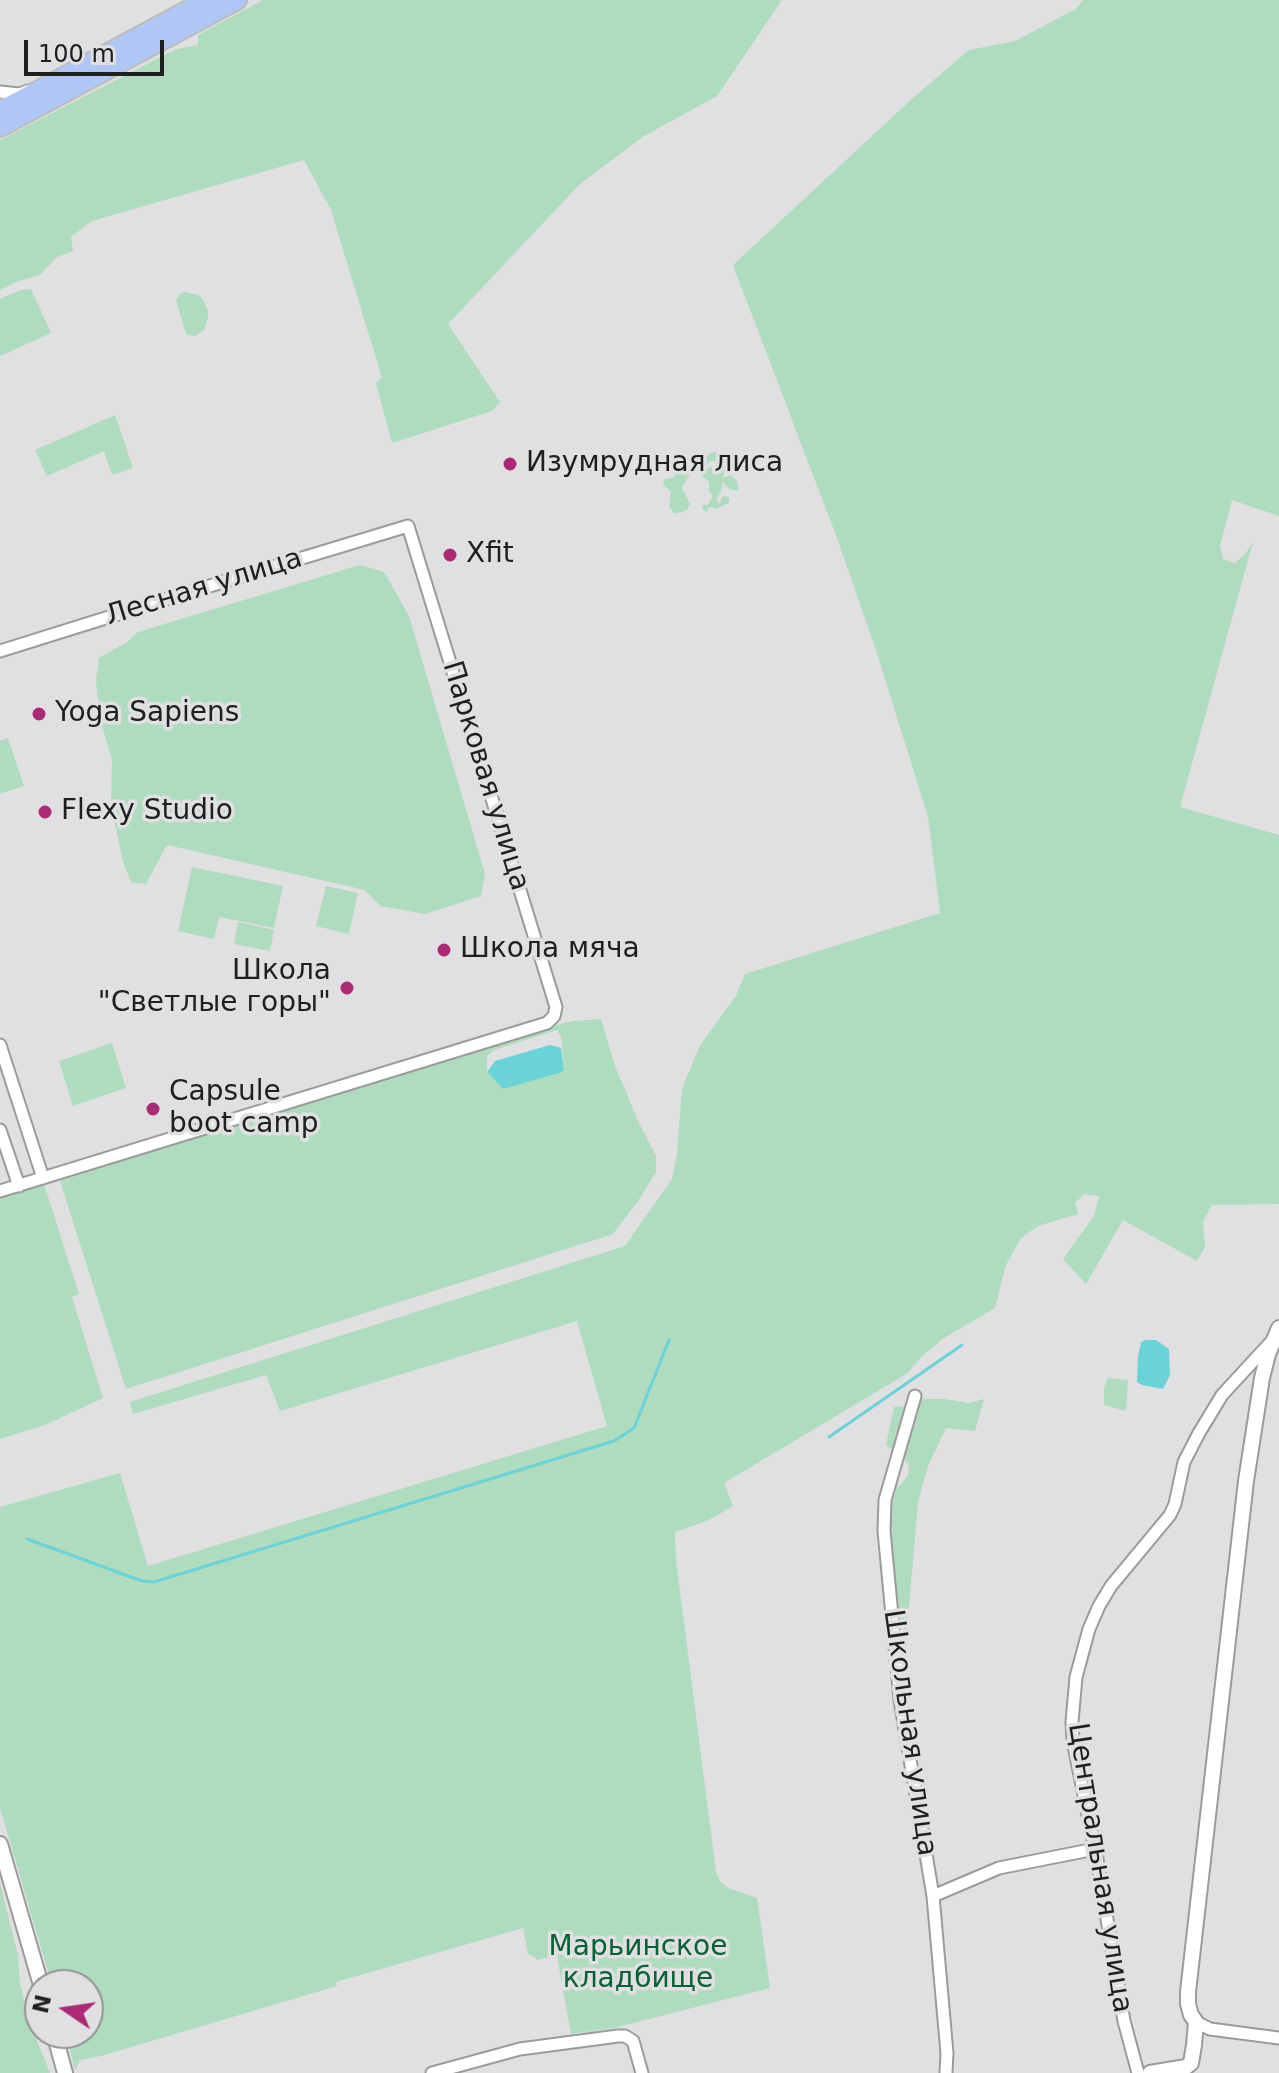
<!DOCTYPE html>
<meta charset="utf-8">
<style>
body{margin:0}
#map{position:relative;width:1279px;height:2073px;overflow:hidden;background:#e0e0e2;font-family:"DejaVu Sans",sans-serif}
canvas{display:block}
.north{position:absolute;left:24px;top:1969px;width:80px;height:80px;box-sizing:border-box;background:#e0e0e2;border:2px solid #929394;border-radius:50%;rotate:283deg;font-size:22px;font-weight:700;line-height:32px;text-align:center;color:#1e1f1f}
.north::after{content:'';display:block;margin:auto;width:28px;height:36px;background:#ab2975;clip-path:polygon(50% 0,100% 100%,50% 72%,0 100%)}
.scale{position:absolute;left:24px;top:40px;width:140px;height:36px;box-sizing:border-box;border:4px solid #1e1f1f;border-top:0;padding-left:10px;font-size:24px;line-height:28px;white-space:nowrap;color:#1e1f1f;-webkit-text-stroke:6px #e0e0e2;paint-order:stroke}
</style>
<div id="map">
<canvas width="1279" height="2073"></canvas>
<div class="north">N</div>
<div class="scale">100 m</div>
</div>
<script>
const context = document.querySelector('canvas').getContext('2d');
context.lineJoin = 'round';
function fillPath(path, color) {
  context.fillStyle = color;
  context.fill(path, 'evenodd');
}
function shape(rows) {
  const path = new Path2D();
  for (const r of rows) {
    path.moveTo(r[0], r[1]);
    for (let i = 2; i < r.length; i += 2) path.lineTo(r[i], r[i + 1]);
  }
  return path;
}
function strokePath(path, color, width, dash) {
  context.strokeStyle = color;
  context.lineWidth = width;
  context.lineCap = dash ? 'butt' : 'round';
  context.setLineDash(dash || []);
  context.stroke(path);
}
function write(font, color, halo, rows, align = 'center') {
  context.font = font + ' "DejaVu Sans",sans-serif';
  context.lineWidth = 7;
  context.setLineDash([]);
  context.textBaseline = 'middle';
  context.strokeStyle = halo;
  context.fillStyle = color;
  for (const [text, x, y, turn = 0] of rows) {
    context.save();
    context.translate(x, y);
    context.rotate((+turn || 0) * Math.PI / 180);
    context.textAlign = isNaN(turn) ? turn : align;
    if (halo) context.strokeText(text, 0, 0);
    context.fillText(text, 0, 0);
    context.restore();
  }
}
fillPath(shape([
 [263,0,782,0,717,96,644,136,580,184,448,324,500,402,492,411,392,443,376,383,382,378,331,210,304,160,92,221,71,237,73,251,57,257,40,275,16,282,0,290,0,140,174,50,198,45,198,35],
 [1083,0,1279,0,1279,516,1232,500,1220,546,1223,559,1235,563,1246,553,1253,542,1180,807,1279,835,1279,1204,1212,1205,1203,1222,1205,1247,1197,1261,1123,1220,1086,1284,1063,1259,1094,1216,1099,1196,1084,1194,1075,1203,1078,1214,1038,1226,1021,1238,1006,1265,995,1308,944,1338,922,1356,908,1373,724,1483,733,1506,707,1521,675,1532,676,1560,716,1872,720,1881,728,1888,757,1898,770,1988,614,2028,571,2034,557,1956,536,1960,535,1957,528,1954,523,1928,336,1982,337,1986,101,2056,80,2060,75,2070,66,2033,88,2033,88,1985,52,1985,0,1808,0,1507,120,1473,148,1566,607,1426,577,1321,280,1411,266,1375,133,1414,130,1402,625,1246,672,1179,677,1154,682,1088,701,1044,736,996,745,974,940,913,928,817,877,653,837,538,733,265,915,96,969,50,1015,41,1076,9],
 [31,289,51,333,0,356,0,299,21,290],
 [184,292,198,295,202,298,208,311,208,317,204,330,195,336,186,334,176,300,180,294],
 [115,415,133,468,112,475,104,451,47,476,35,450],
 [713,452,722,453,723,461,731,464,731,471,724,474,722,478,731,475,737,481,739,489,736,491,730,489,722,482,722,489,716,500,720,504,722,497,726,496,729,498,729,503,716,509,710,507,706,512,703,509,702,505,708,505,713,496,709,491,709,482,701,475,700,472,702,470,720,464,718,461,710,461,708,464,704,462,704,458],
 [684,466,688,467,691,472,682,488,690,504,687,510,678,513,674,513,669,507,671,491,664,486,663,482,665,479,673,478,679,468],
 [360,565,384,572,409,616,485,874,481,896,425,914,380,906,365,890,167,845,146,884,131,882,123,862,111,805,112,760,100,719,96,681,99,658,127,642,138,632],
 [8,738,24,786,0,794,0,741],
 [192,867,283,886,274,928,219,917,214,939,178,931],
 [326,886,358,893,349,934,316,926],
 [238,922,274,930,270,951,234,944],
 [601,1019,615,1066,639,1123,656,1156,656,1172,638,1201,613,1234,126,1389,60,1181,380,1078,551,1026,573,1021],
 [557,1030,561,1036,564,1069,503,1089,487,1072,487,1056,494,1050],
 [112,1043,126,1088,73,1106,59,1061],
 [44,1184,79,1294,72,1297,103,1398,45,1425,0,1439,0,1198],
 [1108,1378,1128,1380,1126,1411,1104,1405,1104,1388],
 [922,1399,945,1399,968,1403,984,1399,975,1431,946,1428,928,1466,918,1502,907,1630,901,1627,890,1539,890,1509,897,1487,901,1485,908,1475,909,1464,886,1445,894,1407,916,1406],
 [0,1883,18,1955,20,1984,31,2026,50,2073,0,2073]
]), '#afdbbe');
fillPath(shape([
 [550,1045,561,1048,564,1070,559,1073,503,1089,487,1072,495,1061],
 [1146,1340,1156,1340,1169,1349,1170,1375,1163,1389,1142,1385,1137,1382,1138,1356,1141,1342]
]), '#6ad3d8');
strokePath(shape([
 [829,1437,962,1345],
 [27,1539,142,1581,154,1582,614,1441,634,1428,669,1340]
]), '#6ad3d8', 3);
const minor = shape([
 [0,92,19,94,28,91],
 [0,651,160,601,408,526,556,1007,554,1016,547,1023,0,1191],
 [0,1045,43,1178],
 [0,1130,19,1186],
 [915,1396,885,1500,884,1531,900,1700,933,1896,947,2053,946,2073],
 [933,1896,999,1868,1095,1849],
 [1196,2022,1210,2029,1279,2038],
 [432,2073,520,2049,618,2036,625,2036,633,2041,642,2073],
 [1138,2073,1124,2021,1097,1859,1073,1741,1072,1722,1076,1677,1089,1629,1099,1606,1111,1586,1170,1515,1175,1504,1184,1462,1199,1433,1222,1395,1270,1343]
]);
const tertiary = shape([
 [0,1844,41,1985],
 [54,2033,65,2073],
 [1150,2073,1186,2067,1191,2063,1194,2045,1196,2022,1191,2015,1188,2004,1188,1992,1246,1481,1262,1378,1268,1354,1279,1328]
]);
const primary = shape([
 [0,111,207,0],
 [0,127,237,0]
]);
strokePath(minor, '#9a9b9c', 15);
strokePath(tertiary, '#9a9b9c', 18);
strokePath(primary, '#bcbcbc', 22);
strokePath(minor, '#fff', 11);
strokePath(tertiary, '#fff', 14);
strokePath(primary, '#b0c7f5', 18);
for (const [x, y, r, color] of [
 [510,464,8,"#ab2975"],
 [450,555,8,"#ab2975"],
 [39,714,8,"#ab2975"],
 [45,812,8,"#ab2975"],
 [444,950,8,"#ab2975"],
 [347,988,8,"#ab2975"],
 [153,1109,8,"#ab2975"]
]) {
  const dot = new Path2D();
  dot.arc(x, y, r, 0, 2 * Math.PI);
  context.fillStyle = color;
  context.fill(dot);
  strokePath(dot, '#e0e0e2', 3);
}
write('28px', '#1e1f1f', '#e0e0e2', [
 ["Изумрудная лиса",526,464],
 ["Xfit",466,555],
 ["Yoga Sapiens",55,714],
 ["Flexy Studio",61,812],
 ["Школа мяча",460,950],
 ["Школа",331,972,"right"],
 ["\"Светлые горы\"",331,1004,"right"],
 ["Capsule",169,1093],
 ["boot camp",169,1125]
], 'left');
write('28px', '#1e1f1f', '#e0e0e2', [
 ["Лесная улица",204,588,-17],
 ["Парковая улица",485,776,73],
 ["Школьная улица",909,1733,82],
 ["Центральная улица",1099,1868,81]
]);
write('28px', '#0a6137', '#e0e0e2', [
 ["Марьинское",638,1948],
 ["кладбище",638,1980]
]);
</script>
